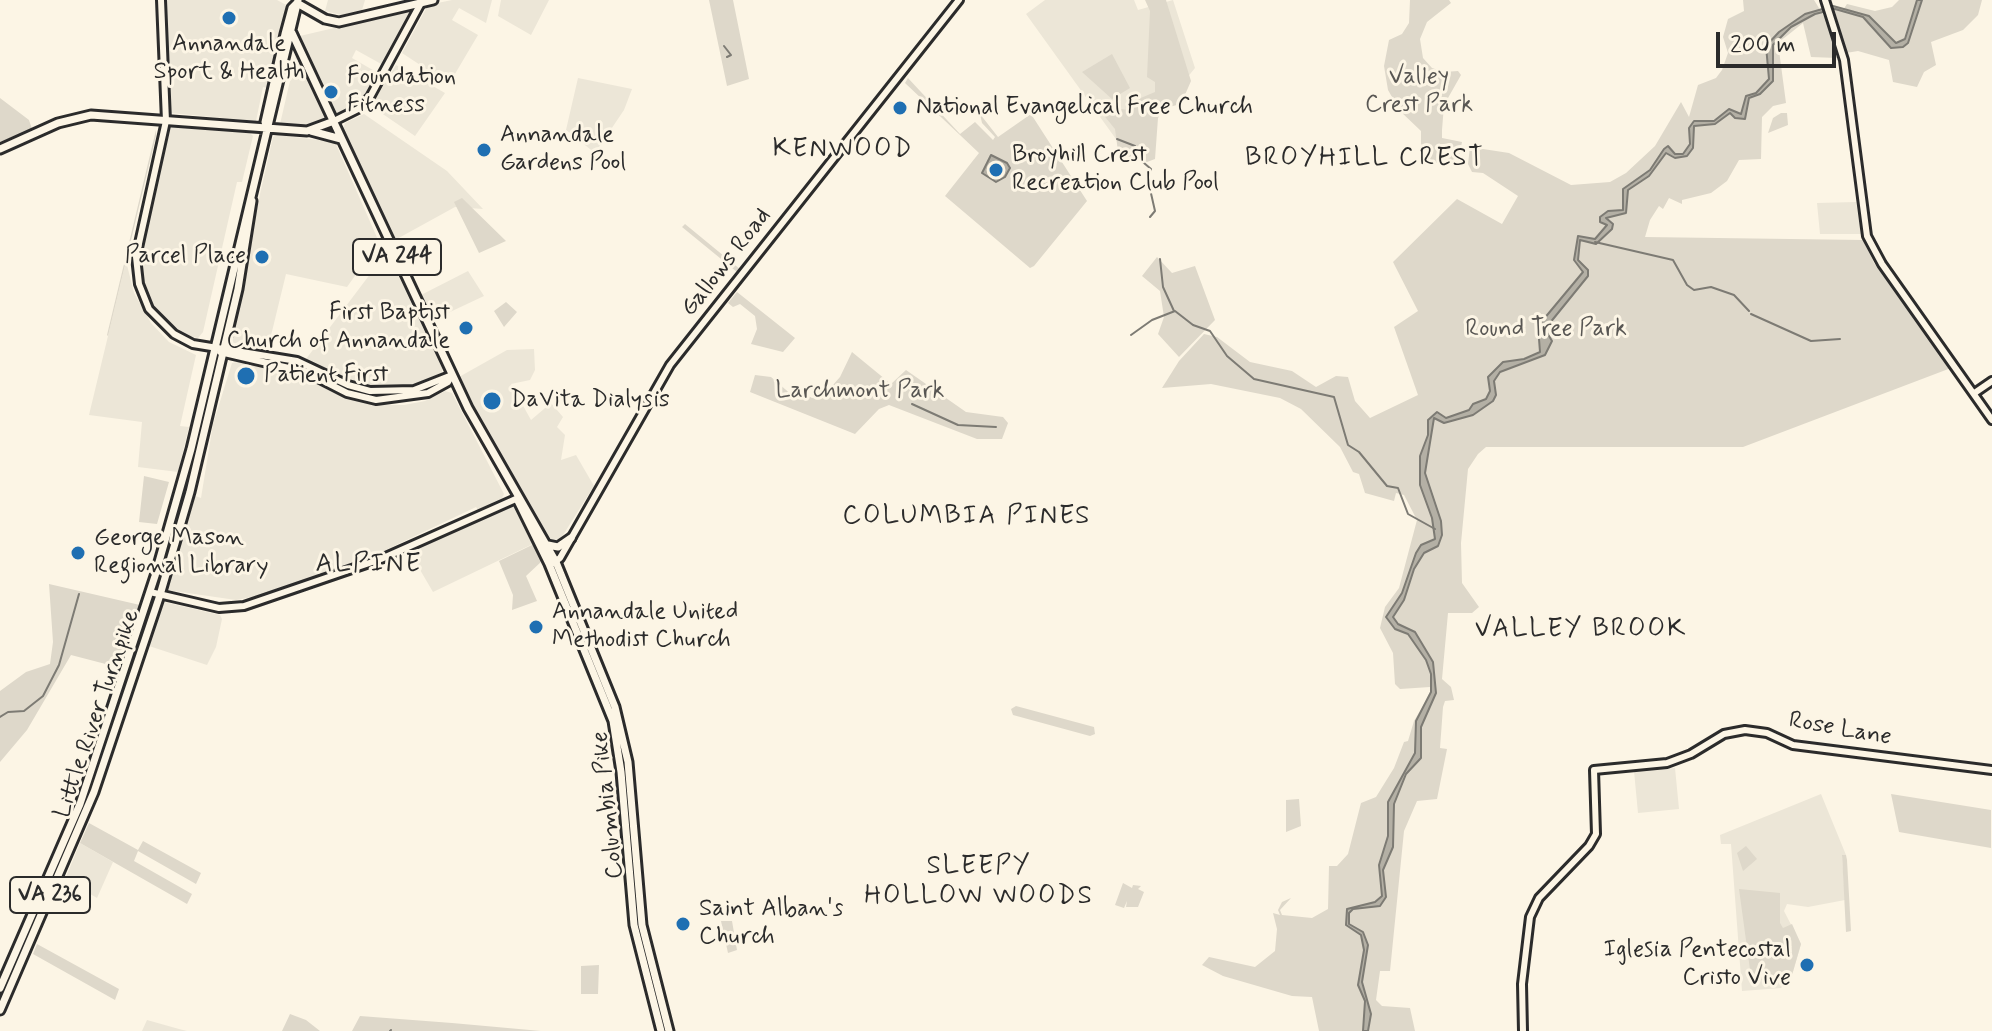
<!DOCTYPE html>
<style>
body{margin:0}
#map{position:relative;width:1992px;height:1031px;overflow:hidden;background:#fcf5e5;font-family:Mynerve,sans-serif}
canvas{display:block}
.scale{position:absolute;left:1716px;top:32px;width:120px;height:36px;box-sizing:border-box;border:4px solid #2b2b2b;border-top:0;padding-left:10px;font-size:24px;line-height:28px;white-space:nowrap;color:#2b2b2b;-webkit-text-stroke:6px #fcf5e5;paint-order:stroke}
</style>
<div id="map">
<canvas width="1992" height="1031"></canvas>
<div class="scale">200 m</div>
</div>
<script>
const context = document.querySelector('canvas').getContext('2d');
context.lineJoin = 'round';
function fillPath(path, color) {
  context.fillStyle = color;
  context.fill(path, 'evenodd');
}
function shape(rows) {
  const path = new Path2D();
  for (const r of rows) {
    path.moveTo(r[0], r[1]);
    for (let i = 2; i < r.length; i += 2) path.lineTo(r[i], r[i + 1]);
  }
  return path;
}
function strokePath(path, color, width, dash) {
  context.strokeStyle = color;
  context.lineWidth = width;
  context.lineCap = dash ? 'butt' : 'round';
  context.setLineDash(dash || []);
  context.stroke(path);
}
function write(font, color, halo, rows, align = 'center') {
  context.font = font + ' Mynerve,sans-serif';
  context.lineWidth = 6;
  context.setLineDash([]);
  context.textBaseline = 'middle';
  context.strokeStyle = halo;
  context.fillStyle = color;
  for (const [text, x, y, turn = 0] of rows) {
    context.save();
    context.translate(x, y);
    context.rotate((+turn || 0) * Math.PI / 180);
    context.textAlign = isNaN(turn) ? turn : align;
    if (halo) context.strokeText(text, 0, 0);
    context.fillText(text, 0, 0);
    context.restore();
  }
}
fillPath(shape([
 [164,0,277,0,288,6,271,89,263,87,256,121,170,113],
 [328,0,365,0,362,10,341,15,325,11],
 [452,0,492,0,486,23,459,8,452,20,478,35,449,84,402,53,428,5],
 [501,0,549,0,531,35,498,16],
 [1045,0,1134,0,1138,10,1173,0,1195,68,1126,153,1026,14],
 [410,10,412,15,383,65,356,50,352,58,378,73,359,102,335,114,300,36],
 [296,55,326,119,309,126,280,124],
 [396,65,445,93,415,136,371,106],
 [578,78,632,89,624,110,595,153,566,130],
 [364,114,447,171,483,209,455,207,395,240,343,130,345,123],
 [171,127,249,132,253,136,242,182,237,182,203,332,198,338,185,335,155,309,140,270,141,247],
 [277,135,335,142,379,242,347,287,286,274,267,352,230,342,260,194,273,137],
 [1856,202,1861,234,1820,234,1817,203],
 [383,257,391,260,442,368,442,373,413,387,392,389,341,381,306,359],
 [126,261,134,293,151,323,169,342,196,355,180,426,189,427,178,472,138,467,142,422,89,415],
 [468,271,484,296,433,320,421,295],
 [534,349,535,370,530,380,511,384,531,420,551,403,563,417,557,427,565,435,561,460,576,455,594,486,558,543,549,540,507,470,459,377,507,350],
 [238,362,304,373,349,399,374,405,404,405,425,401,445,391,452,393,504,494,502,498,478,510,476,507,371,557,263,595,236,600,167,590,195,496,201,498,213,424,232,363],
 [511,504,516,506,535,543,433,592,409,551],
 [164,602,220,615,222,619,216,647,207,665,149,646],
 [1675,768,1679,809,1638,813,1634,771],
 [1821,794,1846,855,1842,856,1845,900,1808,907,1787,904,1784,911,1801,944,1792,975,1781,988,1742,991,1731,844,1721,844,1720,835],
 [80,843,113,862,97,898,65,879],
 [147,1020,179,1029,187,1031,142,1031]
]), '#ece6d7');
fillPath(shape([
 [709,0,733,0,749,79,727,86],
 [1145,0,1166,0,1191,81,1181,104,1165,108,1158,118,1155,159,1147,162,1135,155,1130,162,1119,159,1115,129,1089,97,1101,106,1128,110,1136,100,1155,92,1155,82,1147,77,1150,11],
 [1410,0,1449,0,1451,3,1427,22,1420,39,1423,58,1432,68,1444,72,1458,71,1461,75,1444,105,1442,130,1442,138,1462,142,1457,165,1421,161,1421,131,1400,111,1388,90,1384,66,1389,40,1402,34,1409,23],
 [1743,0,1814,0,1827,21,1837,58,1811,57,1803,23,1778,43,1786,103,1773,106,1762,117,1761,159,1739,160,1727,181,1711,193,1682,200,1682,204,1669,198,1663,209,1659,206,1650,220,1645,237,1863,240,1874,263,1951,368,1743,447,1486,447,1478,454,1468,469,1461,543,1462,583,1479,607,1472,613,1448,613,1442,679,1451,687,1454,700,1445,701,1443,707,1440,748,1447,749,1437,799,1417,801,1404,831,1390,971,1380,971,1376,1000,1382,1006,1410,1008,1415,1031,1319,1031,1312,997,1292,996,1223,976,1202,965,1209,957,1255,967,1275,951,1277,929,1273,913,1280,915,1278,910,1282,902,1291,898,1280,910,1282,915,1312,918,1328,909,1329,866,1337,866,1348,854,1361,803,1376,797,1394,768,1404,742,1408,741,1414,721,1431,692,1430,687,1400,689,1395,684,1393,653,1380,628,1385,607,1399,588,1417,520,1404,495,1396,493,1394,501,1365,493,1359,474,1353,472,1340,447,1301,409,1280,398,1211,384,1162,388,1179,361,1204,334,1217,337,1250,362,1292,371,1316,387,1336,376,1348,377,1355,401,1370,418,1418,395,1394,327,1418,311,1393,262,1457,199,1502,224,1518,196,1483,173,1472,172,1468,164,1470,147,1509,153,1571,185,1610,182,1626,173,1655,146,1681,102,1689,117,1698,85,1716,78,1722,70,1728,53,1723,37,1728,19,1744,11],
 [1899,0,1982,0,1978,15,1963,30,1931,42,1936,65,1924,72,1917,87,1893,82,1889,60,1858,51,1846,53,1834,8,1843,10,1847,4,1875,11,1892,7],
 [1112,54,1130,88,1112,99,1082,72],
 [908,78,960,134,975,122,993,140,995,137,982,123,980,114,998,137,1031,114,1087,201,1034,266,1030,268,945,196,979,153,905,83],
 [0,98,29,120,32,129,0,142],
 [1781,113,1787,113,1788,125,1768,133,1773,118],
 [156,130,156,136,108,336,107,335],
 [462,198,506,241,479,253,454,202],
 [685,224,741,270,737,272,682,227],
 [1157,257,1172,273,1195,266,1215,320,1179,357,1158,334,1164,317,1160,291,1142,276],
 [737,292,795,338,783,352,751,344,757,329,755,316,740,304,733,307,728,303],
 [506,302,517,312,504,327,494,311],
 [852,352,891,384,906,370,966,412,1003,417,1008,423,1002,439,977,439,889,405,879,409,855,434,750,392,755,375,771,377,793,396,803,393,812,398,824,395,840,377],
 [144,476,169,482,157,524,139,522],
 [534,544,542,561,526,576,537,601,512,610,513,595,499,561],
 [49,584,140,605,121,668,71,655,27,730,0,762,0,691,26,672,50,664,53,642],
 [1016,706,1094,727,1095,734,1090,736,1013,715,1011,709],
 [1891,794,1991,810,1991,848,1899,832],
 [1299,799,1301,826,1286,832,1286,800],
 [89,823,138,850,143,841,201,873,196,884,138,851,134,861,192,894,187,904,80,843],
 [1746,846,1757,859,1743,871,1737,853],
 [1842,855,1846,855,1847,860,1851,931,1846,932],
 [1123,883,1132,888,1133,885,1141,886,1138,889,1144,892,1138,907,1126,907,1127,901,1124,908,1115,905],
 [1739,889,1780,893,1780,923,1783,928,1792,924,1801,944,1792,975,1787,981,1756,980,1751,977],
 [721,921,732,921,737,950,728,953],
 [37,944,119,989,115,1000,33,954],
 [599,965,598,994,581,994,581,966],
 [290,1014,306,1020,320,1031,282,1031],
 [360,1016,452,1023,541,1031,352,1031]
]), '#ded8ca');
const water = shape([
 [1917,0,1922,0,1908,43,1903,47,1891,48,1863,17,1835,9,1815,14,1791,27,1773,45,1773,81,1760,94,1749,98,1745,119,1735,118,1730,113,1715,124,1694,126,1693,148,1687,156,1675,158,1666,153,1649,176,1628,190,1626,213,1606,218,1613,224,1612,229,1596,244,1580,240,1578,260,1588,270,1588,276,1545,329,1552,341,1545,355,1500,372,1494,381,1496,395,1493,401,1473,415,1444,423,1434,418,1425,473,1441,521,1442,535,1438,546,1424,553,1414,569,1404,600,1393,617,1398,624,1415,632,1433,662,1436,693,1421,727,1421,758,1406,774,1394,804,1393,847,1383,870,1386,897,1380,906,1353,909,1349,913,1349,924,1363,932,1368,945,1362,982,1371,1014,1368,1031,1363,1031,1365,1001,1358,985,1364,950,1361,935,1346,925,1347,909,1375,902,1382,896,1379,865,1388,836,1388,802,1415,753,1416,721,1431,692,1431,674,1426,660,1408,634,1395,629,1386,617,1402,593,1416,553,1421,545,1435,539,1432,518,1420,485,1420,456,1428,435,1428,420,1437,412,1446,418,1469,410,1473,404,1486,399,1490,391,1488,377,1503,362,1524,359,1540,352,1538,326,1583,272,1574,260,1578,236,1595,239,1607,225,1600,222,1600,217,1608,211,1623,210,1623,189,1650,170,1664,149,1668,146,1675,154,1683,154,1690,144,1689,128,1694,121,1714,121,1729,109,1741,114,1746,96,1756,93,1769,79,1766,46,1779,32,1805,14,1833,6,1869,16,1896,43,1905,39,1917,0],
 [991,155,1007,163,1010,168,1005,177,996,182,982,173,991,155]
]);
fillPath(water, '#b4b0a5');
strokePath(water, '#7d7b74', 2);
strokePath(shape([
 [724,46,731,55,727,57],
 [1117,139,1135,146,1137,157,1151,169,1150,189,1155,211,1150,217],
 [1595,242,1673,260,1687,285,1694,290,1711,287,1734,295,1749,311],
 [1160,259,1163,287,1174,311],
 [1751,314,1811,341,1840,339],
 [1131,335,1152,320,1175,311,1193,325,1210,331,1227,356,1254,379,1334,397,1348,445,1359,452,1387,486,1398,488,1408,514,1435,529],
 [912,404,958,425,996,427],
 [167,556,177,520],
 [0,717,8,712,24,711,43,696,59,665,79,594],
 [390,1031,391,1030]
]), '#7d7b74', 2);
const secondary = shape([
 [161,0,166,121,136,257,139,284,149,309,174,334,193,344,297,361,348,385,370,391,414,390,452,375],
 [1825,0,1844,60,1867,236,1882,264,1992,420],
 [334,121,358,109,370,97,421,3],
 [220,352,306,372,347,393,376,400,428,393,448,382,452,375],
 [1976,392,1992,381],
 [553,563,560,558,670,365,959,0],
 [150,592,219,608,244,606,381,559,518,498],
 [1523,1031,1522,984,1530,917,1539,898,1589,846,1596,834,1594,770,1667,763,1691,754,1724,734,1745,730,1767,733,1793,745,1992,770]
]);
const primary = shape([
 [297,3,325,19,339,22,433,0],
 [292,33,468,408,556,562,615,707,628,762,642,925,669,1031],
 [267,128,265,122,285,34,292,8,297,3],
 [311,131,341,139],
 [0,149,58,123,91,115,307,131,334,121],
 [518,501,549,564,613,721,621,772,634,925,661,1031],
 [548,545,558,547,571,538],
 [0,988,80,804,155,576,191,449,298,0],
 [0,1010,94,792,160,595,190,492,238,289,252,201]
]);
strokePath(secondary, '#2b2b2b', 12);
strokePath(primary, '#2b2b2b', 13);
strokePath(secondary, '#fcf5e5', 6);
strokePath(primary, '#fcf5e5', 7);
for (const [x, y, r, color] of [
 [229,18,8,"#1f6fb2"],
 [331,92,8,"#1f6fb2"],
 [900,108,8,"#1f6fb2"],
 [484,150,8,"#1f6fb2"],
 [996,170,8,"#1f6fb2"],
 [262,257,8,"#1f6fb2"],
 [466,328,8,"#1f6fb2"],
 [246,376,10,"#1f6fb2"],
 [492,401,10,"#1f6fb2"],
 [78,553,8,"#1f6fb2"],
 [536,627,8,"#1f6fb2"],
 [683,924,8,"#1f6fb2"],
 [1807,965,8,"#1f6fb2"]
]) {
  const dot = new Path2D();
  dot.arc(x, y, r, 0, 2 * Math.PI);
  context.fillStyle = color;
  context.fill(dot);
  strokePath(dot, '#fcf5e5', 3);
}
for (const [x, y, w] of [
 [397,257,88],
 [50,895,80]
]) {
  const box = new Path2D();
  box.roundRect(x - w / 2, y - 18, w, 36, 6);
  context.fillStyle = '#fcf5e5';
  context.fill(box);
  strokePath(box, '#2b2b2b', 2);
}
write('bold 22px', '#2b2b2b', null, [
 ["VA 244",397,257],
 ["VA 236",50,895]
]);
write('24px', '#2b2b2b', '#fcf5e5', [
 ["Annandale",229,45,"center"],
 ["Sport & Health",229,73,"center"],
 ["Foundation",347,78],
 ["Fitness",347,106],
 ["National Evangelical Free Church",916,108],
 ["Annandale",500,136],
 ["Gardens Pool",500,164],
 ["Broyhill Crest",1012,156],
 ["Recreation Club Pool",1012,184],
 ["Parcel Place",246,257,"right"],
 ["First Baptist",450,314,"right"],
 ["Church of Annandale",450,342,"right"],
 ["Patient First",264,376],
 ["DaVita Dialysis",510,401],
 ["George Mason",94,539],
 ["Regional Library",94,567],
 ["Annandale United",552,613],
 ["Methodist Church",552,641],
 ["Saint Alban's",699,910],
 ["Church",699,938],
 ["Iglesia Pentecostal",1791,951,"right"],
 ["Cristo Vive",1791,979,"right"]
], 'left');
write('24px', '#585653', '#fcf5e5', [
 ["Valley",1419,78],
 ["Crest Park",1419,106],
 ["Round Tree Park",1546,330],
 ["Larchmont Park",860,392]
]);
write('24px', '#2b2b2b', '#fcf5e5', [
 ["Gallows Road",727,263,-52],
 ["Little River Turnpike",98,714,-71],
 ["Rose Lane",1840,730,10],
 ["Columbia Pike",609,805,-96]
]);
context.letterSpacing = '2px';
write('26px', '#2b2b2b', '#fcf5e5', [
 ["KENWOOD",843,151],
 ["BROYHILL CREST",1365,160],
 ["COLUMBIA PINES",967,518],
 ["ALPINE",369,566],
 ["VALLEY BROOK",1581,631],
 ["SLEEPY",979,868],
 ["HOLLOW WOODS",979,898]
]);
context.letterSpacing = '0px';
</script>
